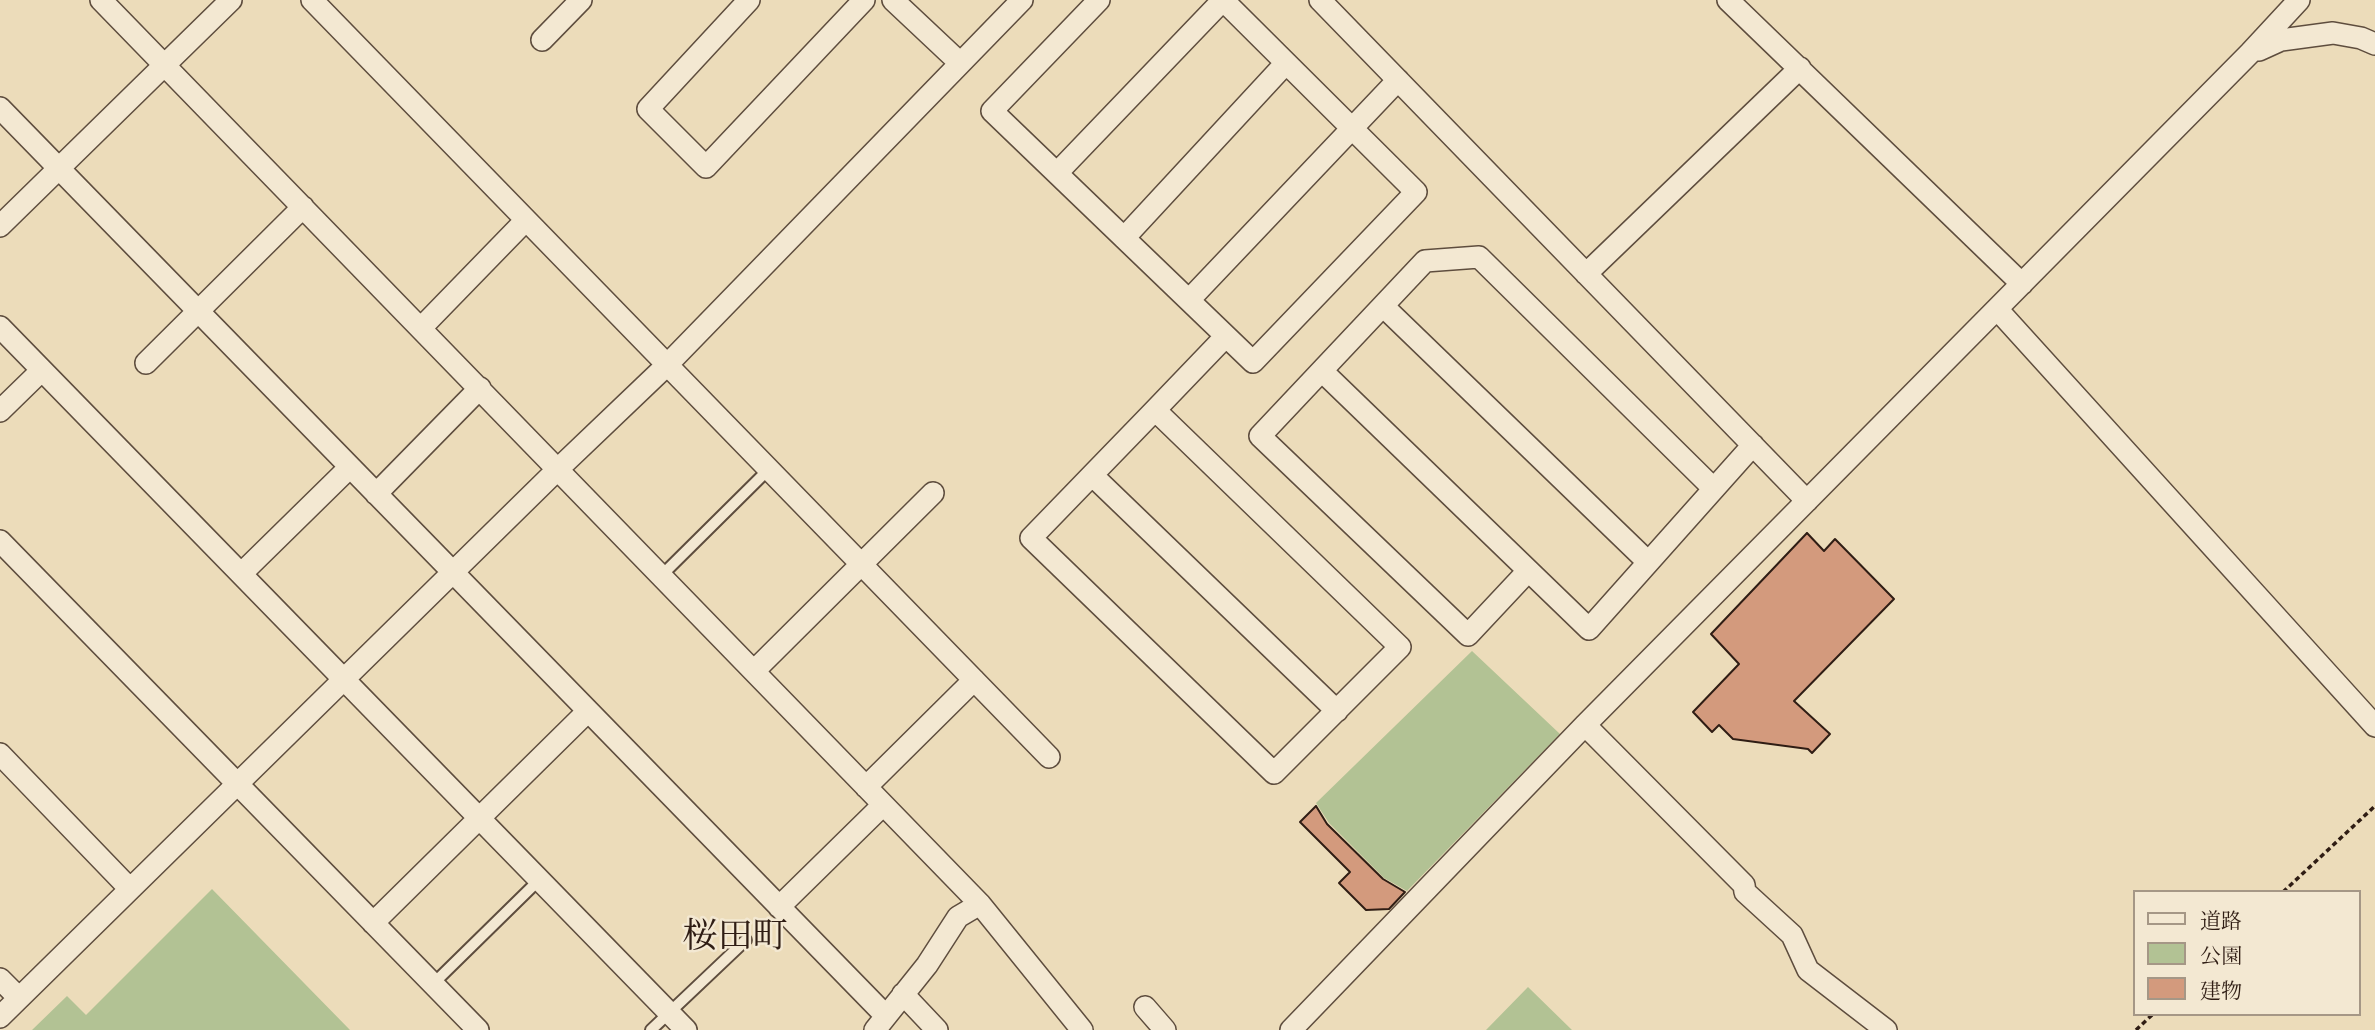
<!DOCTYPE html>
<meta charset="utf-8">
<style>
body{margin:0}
#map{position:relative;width:2375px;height:1030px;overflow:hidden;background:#ecdcba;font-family:"EB Garamond","Noto Serif JP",serif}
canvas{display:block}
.legend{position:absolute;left:2133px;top:890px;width:228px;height:126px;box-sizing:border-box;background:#f3e8d2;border:2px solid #a59786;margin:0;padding:9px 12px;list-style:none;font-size:21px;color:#2f1d14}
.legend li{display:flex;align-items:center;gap:14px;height:35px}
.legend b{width:35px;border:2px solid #a59786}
</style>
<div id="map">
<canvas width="2375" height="1030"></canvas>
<ul class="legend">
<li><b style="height:9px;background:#f3e8d2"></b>道路</li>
<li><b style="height:19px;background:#b2c294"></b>公園</li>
<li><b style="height:19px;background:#d39a7d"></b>建物</li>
</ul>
</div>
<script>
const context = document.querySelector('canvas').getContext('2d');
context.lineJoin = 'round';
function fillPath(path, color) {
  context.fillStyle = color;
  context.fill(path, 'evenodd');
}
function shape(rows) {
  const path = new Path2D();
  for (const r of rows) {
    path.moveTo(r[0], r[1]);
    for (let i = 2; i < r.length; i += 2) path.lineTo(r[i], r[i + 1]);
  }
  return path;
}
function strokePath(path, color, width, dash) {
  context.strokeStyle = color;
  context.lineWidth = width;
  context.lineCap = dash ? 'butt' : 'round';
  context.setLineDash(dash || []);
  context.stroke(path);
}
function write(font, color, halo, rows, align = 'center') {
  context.font = font + ' "EB Garamond","Noto Serif JP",serif';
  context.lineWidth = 5;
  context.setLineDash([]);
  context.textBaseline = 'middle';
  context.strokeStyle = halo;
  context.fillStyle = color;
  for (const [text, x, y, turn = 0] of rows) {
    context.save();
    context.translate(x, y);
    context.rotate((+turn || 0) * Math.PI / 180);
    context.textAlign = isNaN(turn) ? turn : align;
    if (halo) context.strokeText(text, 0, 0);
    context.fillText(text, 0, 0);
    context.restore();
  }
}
fillPath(shape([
 [1472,651,1560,734,1407,891,1384,878,1329,823,1316,803],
 [212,889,350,1030,32,1030,67,996,86,1015],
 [1528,987,1572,1030,1486,1030]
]), '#b2c294');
const building = shape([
 [1807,533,1824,551,1835,539,1894,599,1794,701,1830,734,1812,753,1808,749,1733,739,1719,725,1712,732,1693,712,1739,664,1711,634,1807,533],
 [1316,806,1327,824,1383,879,1405,892,1389,909,1366,910,1339,883,1350,872,1300,822,1316,806]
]);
fillPath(building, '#d39a7d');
strokePath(building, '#2f1d14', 2);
const service = shape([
 [661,576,769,469],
 [433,984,539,880],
 [651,1030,746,940]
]);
const minor = shape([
 [101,0,980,904,1082,1030],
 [312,0,1049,757],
 [749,0,648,109,706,167,864,0],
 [893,0,960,63],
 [1099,0,992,111,1253,362,1416,192,1223,0],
 [1320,0,1807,501],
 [1728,0,2022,284],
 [542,40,581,0],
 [2259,50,2281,40,2333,33,2361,38,2375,44],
 [0,108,886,1016],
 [1057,173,1223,0],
 [0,226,231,0],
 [1124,238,1286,63],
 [1586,274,1800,68],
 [1189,300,1398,80],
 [1383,306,1648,562],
 [1997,309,2375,726],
 [0,327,686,1030],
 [421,328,526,220],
 [146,363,303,207],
 [1322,371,1589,629,1753,445],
 [1155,410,1400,647,1274,773,1031,538,1092,475,1155,410,1226,336],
 [0,411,42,370],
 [1092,475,1337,711],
 [376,494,480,388],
 [0,541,478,1030],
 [1528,571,1468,635,1260,436,1425,261,1479,257,1713,488],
 [241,574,350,467],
 [754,671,933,493],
 [1585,725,1744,885,1745,892,1792,935,1808,970,1886,1030],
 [0,754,130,889],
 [866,787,974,680],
 [779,907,883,805],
 [373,923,588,711],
 [0,979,19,998],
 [903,994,937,1030],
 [1145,1007,1165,1030],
 [0,1017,557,470,667,365,1022,0],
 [875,1030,927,965,958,917,980,904],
 [1291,1030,1585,725,2250,53,2299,0]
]);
strokePath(service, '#5e4d3e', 14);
strokePath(minor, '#5e4d3e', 24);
strokePath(shape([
 [2283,892,2375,806],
 [2136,1030,2153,1014]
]), '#2f1d14', 3.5, [5, 3.5]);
strokePath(service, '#f3e8d2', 10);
strokePath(minor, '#f3e8d2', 21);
write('35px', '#2f1d14', '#f3e8d2', [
 ["桜田町",735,937]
]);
</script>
